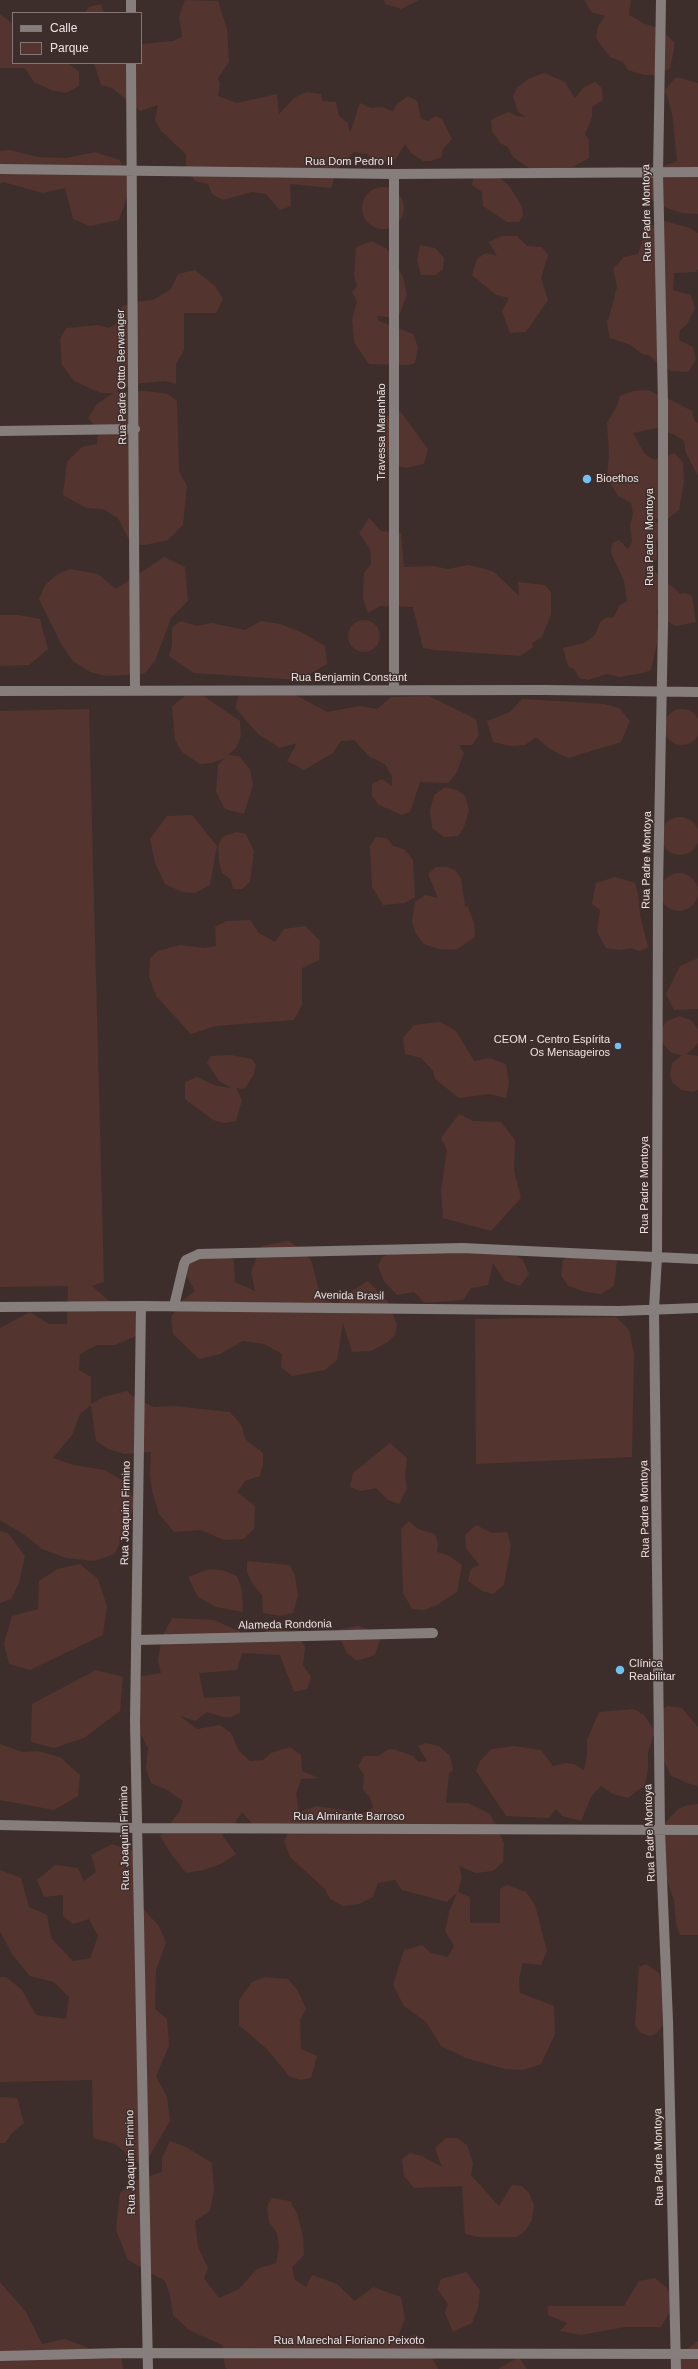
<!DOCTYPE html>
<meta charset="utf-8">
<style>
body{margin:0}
#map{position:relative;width:698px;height:2369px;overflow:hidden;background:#3d2e2c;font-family:Arial,sans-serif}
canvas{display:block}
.legend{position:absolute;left:12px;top:12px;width:130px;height:52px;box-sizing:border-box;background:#3d2e2c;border:1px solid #847675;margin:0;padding:5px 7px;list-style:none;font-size:12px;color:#eee3e2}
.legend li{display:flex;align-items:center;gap:8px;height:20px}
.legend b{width:20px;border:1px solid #847675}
</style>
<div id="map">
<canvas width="698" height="2369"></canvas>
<ul class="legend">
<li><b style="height:5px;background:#867e7d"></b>Calle</li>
<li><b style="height:11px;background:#54342f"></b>Parque</li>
</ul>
</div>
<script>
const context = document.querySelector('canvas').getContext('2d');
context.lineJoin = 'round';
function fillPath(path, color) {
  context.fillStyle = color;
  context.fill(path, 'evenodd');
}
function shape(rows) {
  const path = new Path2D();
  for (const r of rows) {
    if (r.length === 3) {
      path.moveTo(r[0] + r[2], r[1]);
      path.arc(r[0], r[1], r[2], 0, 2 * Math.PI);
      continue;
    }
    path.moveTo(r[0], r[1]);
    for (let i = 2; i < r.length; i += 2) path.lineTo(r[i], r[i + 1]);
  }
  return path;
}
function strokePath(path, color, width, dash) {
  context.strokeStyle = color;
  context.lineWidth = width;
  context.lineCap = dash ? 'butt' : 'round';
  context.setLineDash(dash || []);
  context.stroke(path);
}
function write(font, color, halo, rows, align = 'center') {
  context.font = font + ' Arial,sans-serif';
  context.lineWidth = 3;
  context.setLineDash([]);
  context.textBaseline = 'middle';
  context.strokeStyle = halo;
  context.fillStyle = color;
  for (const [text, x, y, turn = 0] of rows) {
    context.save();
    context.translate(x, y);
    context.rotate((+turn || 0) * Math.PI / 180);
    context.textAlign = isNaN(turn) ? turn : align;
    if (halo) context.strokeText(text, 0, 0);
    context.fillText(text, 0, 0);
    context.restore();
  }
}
fillPath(shape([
 [185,0,218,1,227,29,229,62,218,78,220,84,218,96,237,103,277,94,279,114,294,98,306,92,321,94,322,101,336,102,339,116,348,123,350,133,360,103,371,108,382,107,393,111,397,104,408,96,417,101,421,119,428,121,436,116,442,119,452,139,443,149,441,158,430,161,423,161,411,153,405,144,396,159,387,162,374,161,367,154,354,152,337,170,331,188,290,184,291,206,280,210,266,194,252,192,223,200,212,194,208,184,195,181,186,167,186,154,161,131,155,120,158,105,140,111,112,88,101,85,94,63,141,63,141,44,173,41,182,37,179,16],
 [384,0,419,0,401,9,385,4],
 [585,0,631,0,629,15,645,24,659,28,674,42,674,50,670,68,658,75,644,75,628,70,623,62,610,57,596,38,598,26,605,16,591,12],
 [101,4,104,13,84,13,89,7],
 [0,14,13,24,13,63,68,63,79,72,79,86,66,93,51,90,34,82,25,68,0,68],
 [544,73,565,82,575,98,584,87,595,82,602,88,603,100,592,107,592,117,585,134,589,141,589,158,573,167,532,170,513,157,508,147,500,143,492,131,491,120,501,115,509,112,516,116,526,117,518,112,513,96,518,87,528,79],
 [676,77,698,83,698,214,682,213,656,204,643,191,645,173,677,161,672,113,665,90],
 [10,150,38,157,67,158,95,152,120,160,131,185,119,220,90,226,73,219,65,188,43,193,3,182,0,184,0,151],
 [499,177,509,186,522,206,523,215,519,222,507,222,483,206,482,192,472,185,473,178],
 [383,208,21],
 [661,220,690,228,698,233,698,269,696,272,674,273,673,290,691,295,695,309,687,324,680,330,679,340,693,347,696,360,688,372,671,371,657,363,649,355,642,354,631,345,610,338,606,319,608,321,617,287,613,269,624,257,638,254,645,232],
 [502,236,517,236,527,246,542,247,548,255,541,278,548,300,526,332,510,333,502,311,509,298,496,295,472,275,477,259,486,253,497,256,489,242],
 [372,241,387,249,403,277,407,295,398,318,377,316,379,321,413,334,418,347,415,363,408,365,369,364,354,342,352,320,357,302,352,292,357,286,354,276,356,247],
 [420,245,435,248,444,258,443,269,435,275,421,275,417,260],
 [195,270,215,286,223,299,216,313,184,313,184,350,176,364,176,384,164,381,134,384,115,392,147,391,168,394,177,401,179,471,187,486,183,525,168,540,145,545,131,544,118,518,103,509,86,508,63,495,67,462,82,447,97,444,98,429,88,418,97,404,113,393,101,393,74,381,62,365,60,339,66,328,98,325,109,328,121,321,121,307,133,302,153,300,171,289,178,274],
 [647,390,663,396,692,411,694,420,698,423,698,476,686,453,684,441,675,435,656,428,633,433,644,453,654,460,674,453,683,462,684,482,679,510,666,520,650,518,655,520,663,530,656,542,657,559,650,566,666,583,673,587,680,594,686,593,692,596,696,622,676,626,668,622,663,607,657,610,659,626,657,643,651,670,643,673,619,677,607,674,588,680,579,678,574,669,568,666,563,648,584,643,595,635,600,622,606,618,614,617,619,606,627,601,624,581,611,553,612,543,619,540,628,549,632,542,630,525,633,514,631,503,618,496,607,478,609,454,607,423,616,408,620,396,633,391],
 [400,411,428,449,424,464,406,468,389,464,381,419],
 [369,518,381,531,401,533,404,567,433,566,448,569,468,565,485,569,494,572,519,596,518,582,545,585,551,592,551,614,542,637,532,643,533,647,520,656,435,650,423,648,413,607,380,606,368,613,363,598,364,573,371,564,370,549,359,533],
 [164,557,185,567,188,601,171,618,155,661,144,674,106,676,90,672,73,661,60,642,39,599,45,585,58,574,70,569,98,574,116,589],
 [0,615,18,615,40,619,48,649,29,665,0,666],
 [364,636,16],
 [180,621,197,626,212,623,245,630,261,621,280,624,301,632,325,646,327,664,299,680,194,673,169,656,172,645,172,628],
 [292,693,327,712,360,706,377,709,391,697,429,696,476,719,479,735,472,745,459,745,464,753,456,774,448,783,420,782,410,812,402,815,379,805,372,796,372,784,382,779,392,786,392,776,385,764,370,757,354,740,341,741,333,753,304,770,287,761,297,743,280,748,258,734,235,708,239,694],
 [202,695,240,721,241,736,236,748,228,755,239,756,250,769,253,785,244,814,225,809,216,792,218,765,225,758,212,763,200,764,182,752,175,740,172,706,185,696],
 [522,699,604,704,619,708,630,721,621,742,568,758,550,749,536,737,525,745,510,746,493,742,487,721,510,712],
 [682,727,18],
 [89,709,104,1282,92,1286,115,1306,136,1306,136,1336,115,1345,97,1345,80,1354,79,1370,91,1377,91,1404,103,1397,127,1391,136,1399,154,1407,174,1406,230,1412,242,1426,245,1439,263,1453,263,1464,260,1476,245,1481,237,1492,255,1506,254,1529,243,1539,224,1540,201,1530,174,1532,159,1514,152,1491,150,1474,151,1452,124,1454,108,1449,96,1441,91,1405,80,1414,72,1435,53,1458,74,1465,104,1470,124,1481,136,1502,115,1554,94,1561,66,1558,42,1549,26,1536,0,1520,0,1328,30,1312,49,1324,67,1324,68,1286,0,1287,0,711],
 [445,787,457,790,465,796,469,810,464,827,458,836,444,837,432,828,430,811,434,795],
 [192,815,217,846,210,885,195,893,182,892,165,884,155,863,150,839,167,816],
 [680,836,19],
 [236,832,246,834,254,851,250,882,242,889,233,889,231,880,222,873,219,862,218,847,222,837],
 [376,837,387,838,393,846,404,849,413,860,415,897,405,903,383,905,372,887,370,846],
 [436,867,448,867,455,870,461,878,465,906,468,907,474,923,475,937,456,950,439,949,424,944,416,934,412,922,415,902,425,895,438,898,428,874],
 [679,892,19],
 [615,877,635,883,638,894,640,915,648,947,640,951,631,948,621,950,606,948,597,932,600,910,592,904,596,883],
 [250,920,259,933,275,942,284,929,305,926,320,941,319,960,302,968,302,1005,294,1020,215,1026,191,1034,156,996,149,976,150,958,158,951,180,945,205,948,216,946,215,927,226,921],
 [698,958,698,1009,674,1010,666,994,680,966],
 [679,1016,691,1020,698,1029,698,1043,694,1048,686,1054,698,1056,698,1090,693,1092,681,1090,672,1082,670,1075,672,1063,682,1055,671,1053,663,1044,661,1038,663,1026,667,1021],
 [440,1022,456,1031,474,1061,490,1058,506,1064,509,1083,506,1098,489,1094,459,1098,435,1079,433,1071,421,1058,405,1054,403,1038,414,1025],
 [231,1055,252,1059,256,1065,253,1076,244,1089,236,1088,242,1100,236,1121,224,1123,213,1120,185,1099,185,1082,197,1077,217,1086,232,1088,219,1081,207,1063,211,1056],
 [459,1114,473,1121,501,1122,515,1140,514,1170,521,1198,491,1231,443,1218,441,1191,447,1150,441,1138],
 [289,1241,306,1253,312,1263,318,1287,326,1301,338,1303,347,1294,368,1281,388,1302,397,1325,395,1335,388,1342,371,1351,352,1352,343,1323,337,1360,325,1370,292,1376,281,1367,282,1354,264,1344,243,1341,220,1354,199,1359,173,1334,171,1317,183,1300,195,1291,185,1273,196,1249,218,1250,234,1260,235,1282,255,1291,251,1272,261,1246],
 [393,1252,511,1253,523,1260,529,1274,520,1286,505,1281,493,1263,488,1285,471,1288,463,1300,425,1303,414,1292,397,1295,384,1281,378,1266,382,1257],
 [570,1256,617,1260,614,1286,601,1294,586,1292,568,1286,561,1275,563,1260],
 [616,1317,629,1330,634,1354,632,1457,476,1464,475,1319],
 [390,1443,407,1458,405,1476,407,1489,399,1504,388,1500,376,1488,361,1491,350,1487,353,1473],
 [409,1521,418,1529,435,1534,438,1544,437,1552,448,1555,462,1565,457,1592,437,1605,424,1610,412,1609,403,1593,401,1529],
 [476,1525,492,1533,507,1532,511,1546,504,1585,493,1594,482,1591,468,1581,471,1569,479,1565,466,1548,465,1535],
 [0,1531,8,1533,25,1556,19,1583,11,1599,0,1603],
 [247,1561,290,1565,295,1576,298,1596,293,1613,280,1616,263,1613,262,1595,253,1585,247,1572],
 [80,1564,98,1579,107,1606,103,1635,30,1670,9,1664,4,1643,12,1616,38,1609,39,1581,57,1569],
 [210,1569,222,1570,237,1576,242,1590,243,1612,216,1607,198,1597,188,1577],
 [172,1618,214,1620,252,1637,268,1630,283,1630,298,1635,305,1647,303,1665,311,1677,307,1689,294,1692,280,1655,242,1653,237,1670,199,1673,204,1698,240,1696,240,1713,231,1717,223,1717,207,1712,195,1721,180,1716,197,1729,220,1725,231,1733,239,1751,250,1761,263,1760,271,1753,290,1747,301,1755,302,1771,319,1778,301,1779,296,1794,299,1812,317,1806,362,1813,373,1808,370,1797,363,1790,364,1775,358,1766,364,1756,378,1756,389,1749,396,1750,413,1756,418,1762,427,1761,418,1746,426,1743,439,1746,450,1756,453,1770,449,1773,446,1803,468,1803,490,1814,504,1843,503,1862,493,1871,476,1873,459,1866,462,1877,458,1892,470,1897,470,1923,500,1923,500,1889,507,1885,526,1892,535,1905,547,1951,541,1965,523,1963,519,1978,520,1993,554,2006,555,2034,541,2064,523,2070,505,2069,466,2058,441,2046,426,2022,404,2006,393,1985,404,1950,422,1945,431,1953,448,1957,454,1946,445,1931,449,1912,457,1893,447,1902,402,1890,395,1880,378,1883,373,1897,359,1904,343,1906,330,1899,325,1889,290,1857,284,1841,293,1824,256,1828,242,1812,234,1824,222,1835,236,1854,223,1863,204,1870,186,1873,169,1851,160,1836,180,1811,183,1801,167,1790,151,1783,146,1768,148,1748,140,1733,136,1695,142,1676,161,1673,158,1660,162,1637],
 [358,1626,382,1634,375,1655,357,1661,347,1653,339,1636,340,1629],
 [96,1670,123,1677,120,1711,84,1738,54,1748,31,1742,32,1704],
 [667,1706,682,1708,698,1727,698,1786,687,1783,670,1775,663,1759,660,1712],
 [634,1709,644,1715,655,1731,648,1752,648,1768,645,1785,628,1798,613,1794,601,1786,592,1795,581,1821,562,1816,556,1809,549,1818,506,1816,476,1771,480,1761,492,1749,514,1746,541,1750,553,1766,566,1763,574,1764,584,1770,587,1756,587,1740,599,1712],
 [0,1744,23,1752,37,1751,60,1757,80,1775,78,1796,54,1810,0,1800],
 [698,1804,698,1935,680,1935,676,1924,674,1900,664,1872,665,1823,678,1809,688,1805],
 [112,1844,136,1852,137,1902,159,1926,166,1943,156,1970,155,2009,167,2019,169,2046,156,2076,167,2097,170,2121,143,2167,115,2144,93,2138,92,2080,0,2082,0,1977,6,1977,22,1990,36,2015,66,2019,69,1997,54,1982,30,1976,12,1954,0,1931,0,1870,21,1878,29,1907,47,1915,51,1938,73,1961,90,1958,98,1936,89,1919,73,1924,63,1916,63,1895,44,1897,37,1880,55,1865,78,1868,84,1881,96,1872,91,1855],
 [646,1964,660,1974,664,2011,663,2025,657,2033,650,2036,641,2033,635,2025,639,1967],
 [265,1977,288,1979,298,1991,306,2009,300,2020,301,2049,317,2056,311,2078,300,2080,289,2076,268,2050,239,2025,239,2000,252,1982],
 [0,2097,17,2098,24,2123,11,2134,5,2143,0,2143],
 [446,2138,457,2138,467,2145,473,2163,471,2175,499,2206,512,2185,522,2186,529,2193,534,2205,532,2220,525,2231,517,2237,479,2237,465,2234,462,2186,414,2188,404,2176,402,2159,410,2153,422,2156,442,2167,435,2148],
 [170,2141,186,2147,212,2163,214,2190,210,2211,195,2221,198,2247,208,2268,204,2278,219,2298,239,2289,257,2269,276,2263,279,2248,277,2233,269,2222,267,2206,272,2198,290,2201,297,2213,303,2237,304,2255,292,2267,295,2280,306,2287,312,2275,337,2284,355,2301,373,2287,401,2297,405,2319,397,2339,415,2335,430,2354,438,2369,227,2369,225,2367,222,2345,189,2330,173,2315,170,2295,165,2281,128,2260,116,2230,120,2193,135,2181,162,2172,162,2158],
 [466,2272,480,2290,478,2308,472,2323,453,2332,445,2313,448,2304,437,2289,441,2279],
 [655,2278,667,2288,674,2304,661,2327,625,2327,581,2335,560,2331,567,2323,548,2315,548,2306,624,2306,639,2281],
 [0,2282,26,2312,42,2344,65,2339,86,2347,100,2355,121,2355,123,2369,0,2369],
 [698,2341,698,2369,670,2369,686,2350],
 [519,2357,527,2369,498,2369]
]), '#54342f');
strokePath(shape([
 [131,0,131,13],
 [661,0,658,173,663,402,663,625,658,888,657,1257,654,1309,660,1831,668,2021,676,2369],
 [131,63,135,690],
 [0,169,394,174,698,172],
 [394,174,394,690],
 [0,431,135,429],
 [0,691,544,690,698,692],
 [141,1306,135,1722,148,2369],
 [174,1306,184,1264,186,1260,199,1254,462,1248,698,1259],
 [0,1307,141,1306,619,1311,698,1308],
 [136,1640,433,1633],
 [0,1825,136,1828,698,1830],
 [0,2356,123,2353,698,2354]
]), '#867e7d', 10);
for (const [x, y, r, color] of [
 [587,479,5,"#6ec2f3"],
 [618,1046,4,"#6ec2f3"],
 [620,1670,5,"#6ec2f3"]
]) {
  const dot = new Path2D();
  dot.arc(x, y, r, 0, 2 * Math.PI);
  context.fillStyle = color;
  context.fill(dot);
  strokePath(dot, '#3d2e2c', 1.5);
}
write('11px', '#eee3e2', '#3d2e2c', [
 ["Rua Dom Pedro II",349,162],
 ["Rua Padre Montoya",647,213,-91],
 ["Rua Padre Ottto Berwanger",122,377,-91],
 ["Travessa Maranhão",382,432,-90],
 ["Rua Padre Montoya",650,537,-90],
 ["Rua Benjamin Constant",349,678],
 ["Rua Padre Montoya",647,860,-89],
 ["Rua Padre Montoya",645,1185,-90],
 ["Avenida Brasil",349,1296,1],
 ["Rua Padre Montoya",645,1509,-91],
 ["Rua Joaquim Firmino",126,1513,-89],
 ["Alameda Rondonia",285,1625,-1],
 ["Rua Almirante Barroso",349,1817],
 ["Rua Padre Montoya",650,1833,-92],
 ["Rua Joaquim Firmino",125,1838,-91],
 ["Rua Padre Montoya",659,2157,-91],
 ["Rua Joaquim Firmino",131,2162,-91],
 ["Rua Marechal Floriano Peixoto",349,2341]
]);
write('11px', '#eee3e2', '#3d2e2c', [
 ["Bioethos",596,479],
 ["CEOM - Centro Espírita",610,1040,"right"],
 ["Os Mensageiros",610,1053,"right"],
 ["Clínica",629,1664],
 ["Reabilitar",629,1677]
], 'left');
</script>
